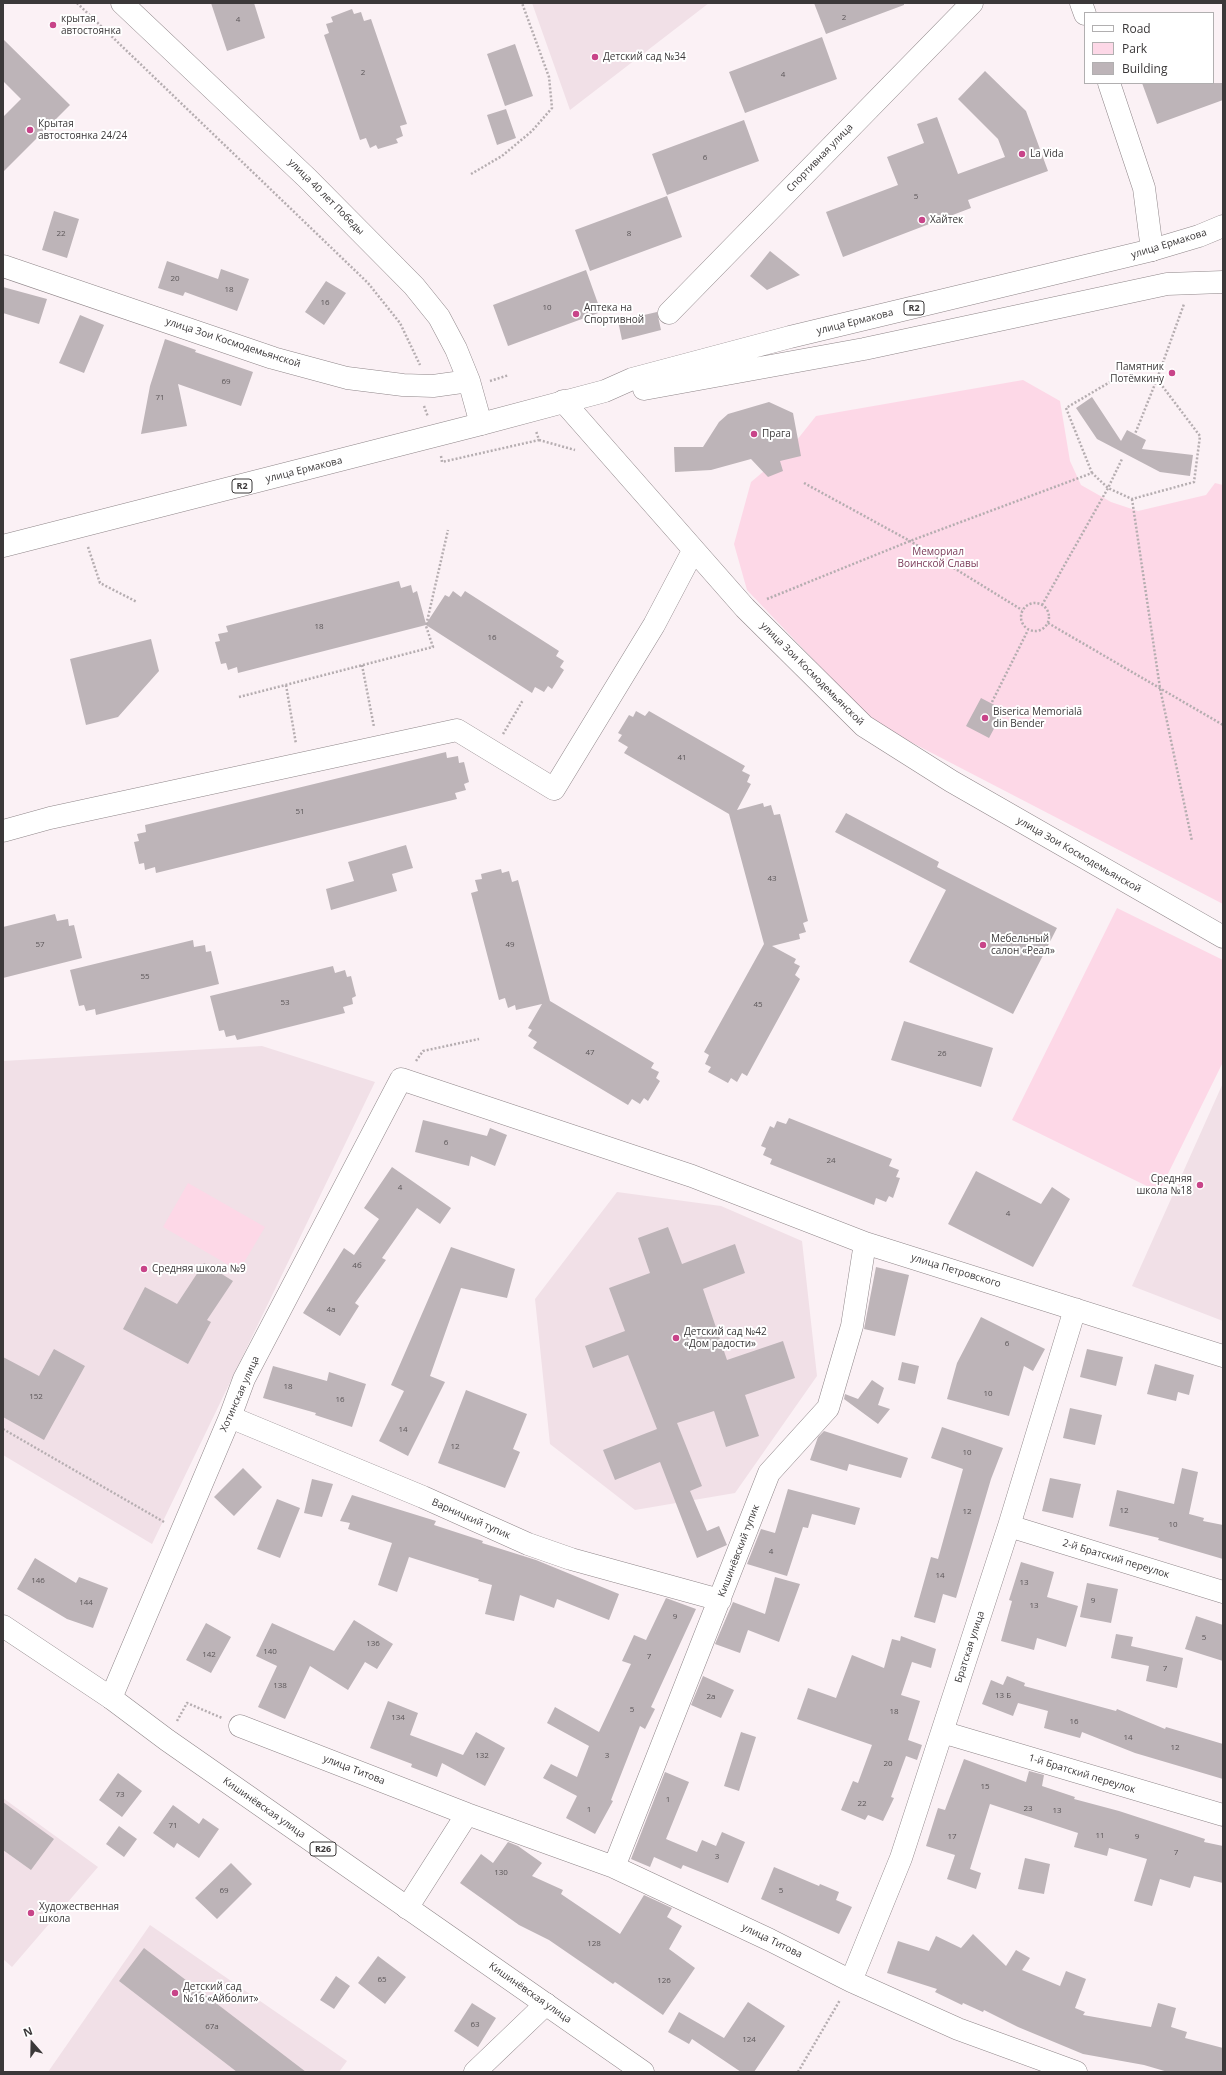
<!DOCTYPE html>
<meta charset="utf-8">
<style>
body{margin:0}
#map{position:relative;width:1226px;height:2075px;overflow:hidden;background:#fbf1f5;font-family:"Open Sans",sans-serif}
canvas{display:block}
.frame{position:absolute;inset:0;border:4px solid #3b3839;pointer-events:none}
.legend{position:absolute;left:1084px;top:12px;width:130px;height:72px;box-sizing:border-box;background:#fff;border:1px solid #b1afb0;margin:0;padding:5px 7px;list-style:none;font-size:12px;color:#3b3839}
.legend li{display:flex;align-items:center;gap:8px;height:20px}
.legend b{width:20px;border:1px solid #b1afb0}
.north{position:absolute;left:12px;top:2023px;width:40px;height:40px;-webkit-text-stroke:3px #fff;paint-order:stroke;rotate:340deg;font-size:11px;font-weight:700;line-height:16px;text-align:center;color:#3b3839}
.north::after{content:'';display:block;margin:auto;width:14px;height:18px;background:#3b3839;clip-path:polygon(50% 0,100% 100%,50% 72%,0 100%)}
</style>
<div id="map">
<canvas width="1226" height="2075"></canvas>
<div class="frame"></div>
<ul class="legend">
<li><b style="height:5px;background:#fff"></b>Road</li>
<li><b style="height:11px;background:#fdd8e7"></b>Park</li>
<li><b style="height:11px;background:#bdb4b8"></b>Building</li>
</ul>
<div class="north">N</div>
</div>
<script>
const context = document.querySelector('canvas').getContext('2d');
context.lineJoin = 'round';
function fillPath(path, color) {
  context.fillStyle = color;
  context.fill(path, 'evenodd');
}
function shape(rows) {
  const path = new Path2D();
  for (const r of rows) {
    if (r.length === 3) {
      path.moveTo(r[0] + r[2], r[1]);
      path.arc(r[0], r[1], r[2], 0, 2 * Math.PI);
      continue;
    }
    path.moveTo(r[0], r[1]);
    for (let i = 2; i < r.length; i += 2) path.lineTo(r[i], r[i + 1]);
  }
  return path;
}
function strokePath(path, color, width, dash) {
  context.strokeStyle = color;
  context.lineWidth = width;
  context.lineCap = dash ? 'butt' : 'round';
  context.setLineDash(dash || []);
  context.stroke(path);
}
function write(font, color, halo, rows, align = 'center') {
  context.font = font + ' "Open Sans",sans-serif';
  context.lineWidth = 4;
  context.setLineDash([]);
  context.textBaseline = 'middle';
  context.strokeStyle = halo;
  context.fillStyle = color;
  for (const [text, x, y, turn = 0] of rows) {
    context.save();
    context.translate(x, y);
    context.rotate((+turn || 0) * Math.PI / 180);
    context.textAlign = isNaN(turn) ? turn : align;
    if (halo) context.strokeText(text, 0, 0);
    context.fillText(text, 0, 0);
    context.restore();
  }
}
fillPath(shape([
 [532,3,709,3,570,110],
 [262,1046,375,1082,152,1544,3,1455,3,1061],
 [1223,1083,1223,1321,1132,1286],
 [617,1192,721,1206,802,1241,817,1376,735,1493,635,1510,550,1444,535,1299],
 [3,1798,98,1867,12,1967,3,1959],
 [150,1925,347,2061,339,2072,48,2072]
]), '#f1e0e7');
fillPath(shape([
 [1023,380,1060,401,1070,461,1081,485,1111,502,1138,511,1206,495,1215,483,1223,485,1223,904,874,723,747,590,734,544,751,482,789,450,816,416],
 [1117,908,1223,960,1223,1062,1159,1192,1012,1120],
 [188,1183,265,1227,239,1271,163,1227]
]), '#fdd8e7');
fillPath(shape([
 [211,3,254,3,265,38,227,51],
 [814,3,904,3,904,5,826,34],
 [352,9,354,14,361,12,364,21,371,19,407,124,400,126,403,136,396,139,398,143,378,149,376,145,370,148,366,138,360,140,324,35,329,33,326,24,333,22,331,17],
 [822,37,837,79,745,113,729,72],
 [3,39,70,105,3,172,3,117,21,99,3,81],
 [515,44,533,96,505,106,487,54],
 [985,71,1026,111,1048,171,968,200,971,208,843,257,826,212,898,185,887,157,924,143,917,124,937,117,958,174,1005,157,998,139,958,99],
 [1142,83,1223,83,1223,100,1157,124],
 [506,109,516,138,497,145,487,115],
 [744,120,759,161,667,195,652,154],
 [667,196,682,237,590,271,575,230],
 [54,211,79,219,67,258,42,250],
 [770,251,800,275,767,290,750,276],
 [167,261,218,279,221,269,249,279,237,311,185,292,183,296,158,288],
 [586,270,601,312,508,346,493,305],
 [326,281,346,293,324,325,305,312],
 [3,287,47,299,39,324,3,313],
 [657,312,661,330,622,340,618,321],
 [80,315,104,325,84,373,59,363],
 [165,339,196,350,195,352,253,372,241,406,178,384,187,426,141,434,150,386],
 [1092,397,1121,441,1127,430,1146,440,1142,449,1193,455,1190,476,1160,472,1097,439,1076,408],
 [769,402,793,413,801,456,780,461,783,471,768,477,751,459,711,470,675,472,674,447,703,447,719,422,728,414],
 [399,581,401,588,411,585,413,593,417,591,426,624,445,595,449,597,453,591,461,597,465,591,559,651,556,656,564,661,560,667,564,670,552,689,548,686,544,692,535,687,532,693,426,625,238,673,237,667,228,670,226,663,221,664,215,642,220,641,218,634,228,632,226,626],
 [151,639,159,671,118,717,86,725,70,659],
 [981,698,1004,710,989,738,966,726],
 [636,711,645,716,649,711,745,766,742,771,750,775,747,782,751,784,737,810,763,803,764,807,771,805,774,815,780,814,808,921,803,923,806,932,799,934,800,939,772,946,796,959,794,963,800,966,795,975,800,979,747,1076,742,1073,737,1082,731,1078,728,1083,708,1072,711,1067,705,1064,709,1055,704,1052,764,944,729,814,624,753,628,747,618,741,622,735,618,733,629,715,633,717],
 [446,752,447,758,458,756,459,763,464,762,469,782,464,784,466,790,455,793,457,799,156,873,155,867,145,870,144,863,139,864,134,842,139,841,137,834,146,832,145,825],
 [846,813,939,862,937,867,1057,928,1013,1014,909,962,946,890,835,832],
 [406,845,413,868,392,874,397,891,331,910,326,889,354,881,348,862],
 [501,869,502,873,509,871,512,882,518,880,550,1001,654,1063,651,1068,659,1072,656,1078,660,1081,648,1101,644,1098,640,1104,632,1099,628,1105,533,1048,537,1042,528,1036,532,1030,528,1028,542,1004,516,1010,515,1005,508,1008,505,998,499,1000,471,893,478,891,475,880,482,879,481,874],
 [55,914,57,921,68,919,69,926,74,925,82,958,3,978,3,927],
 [193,940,194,947,205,945,206,952,211,951,219,984,96,1015,95,1009,86,1011,84,1005,79,1006,70,970],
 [333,966,335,973,345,970,347,977,351,976,356,996,352,998,353,1004,343,1007,345,1013,237,1040,235,1035,226,1037,224,1030,219,1031,210,996],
 [904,1021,993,1048,981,1087,891,1060],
 [789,1118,892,1159,889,1166,899,1170,896,1177,900,1178,893,1198,889,1196,886,1202,876,1198,874,1205,770,1164,772,1159,763,1155,766,1148,761,1146,770,1126,774,1128,777,1121,786,1124],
 [423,1120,487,1136,490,1128,507,1135,495,1166,471,1156,469,1166,415,1152],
 [392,1167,451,1208,440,1224,417,1208,382,1258,386,1260,355,1303,359,1306,340,1336,303,1313,344,1248,354,1255,379,1219,364,1208],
 [976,1171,1041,1204,1052,1187,1070,1199,1033,1267,948,1224],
 [668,1227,682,1264,735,1244,745,1273,703,1289,727,1360,783,1341,795,1378,745,1395,759,1436,726,1447,714,1411,677,1423,702,1486,690,1491,707,1531,719,1526,727,1545,697,1558,660,1462,615,1480,603,1450,657,1429,628,1355,593,1368,585,1346,625,1331,609,1288,650,1273,638,1238],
 [451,1247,515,1269,507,1298,461,1288,430,1376,445,1382,408,1456,379,1441,404,1391,391,1385],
 [204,1263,233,1281,207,1320,211,1322,188,1364,123,1329,145,1287,177,1304],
 [876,1267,909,1275,895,1336,864,1329],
 [981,1317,1045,1349,1033,1371,1024,1366,1009,1416,947,1399,957,1363],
 [54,1349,85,1366,44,1440,3,1417,3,1357,39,1376],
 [1087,1349,1123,1357,1116,1386,1080,1377],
 [902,1362,919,1366,915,1384,898,1380],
 [1155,1364,1194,1375,1189,1395,1178,1392,1176,1401,1147,1394],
 [273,1366,327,1381,329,1372,366,1384,352,1427,315,1415,316,1413,263,1398],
 [872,1380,884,1388,878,1405,890,1409,878,1424,844,1399,845,1394,858,1399],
 [466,1390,527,1414,513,1449,520,1452,505,1488,438,1463],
 [1070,1408,1102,1415,1095,1445,1063,1438],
 [942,1427,1003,1448,991,1479,956,1598,943,1594,935,1623,914,1617,931,1557,938,1559,963,1469,931,1458],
 [824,1431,908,1458,901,1478,849,1464,847,1471,810,1460,818,1437],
 [243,1468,262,1487,234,1516,214,1497],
 [1182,1468,1198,1472,1189,1514,1204,1518,1203,1521,1223,1525,1223,1559,1158,1540,1159,1538,1109,1526,1117,1490,1174,1504],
 [1050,1478,1081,1484,1073,1518,1042,1511],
 [312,1479,333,1484,322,1517,304,1513],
 [788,1489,860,1508,855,1525,812,1514,808,1528,803,1527,787,1576,747,1564,761,1529,775,1533],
 [352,1495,436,1521,434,1525,483,1541,482,1543,536,1560,619,1594,609,1620,557,1599,554,1608,520,1595,514,1621,485,1614,492,1585,478,1581,479,1579,409,1557,397,1592,378,1585,392,1543,348,1529,350,1523,340,1521],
 [277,1499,300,1508,280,1558,257,1549],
 [35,1558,76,1583,79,1577,108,1588,93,1628,67,1619,17,1589],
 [1021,1562,1054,1572,1047,1597,1078,1606,1066,1647,1037,1638,1034,1650,1001,1641,1012,1601,1009,1600],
 [775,1577,800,1584,779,1642,748,1630,740,1653,715,1644,733,1602,765,1614],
 [1087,1583,1118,1589,1111,1623,1080,1617],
 [666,1598,696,1609,651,1707,655,1709,645,1729,640,1726,611,1800,613,1801,595,1834,566,1818,577,1796,543,1778,551,1764,577,1777,589,1746,547,1723,555,1707,599,1732,631,1664,622,1661,634,1635,646,1640],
 [1196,1616,1223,1625,1223,1661,1185,1649],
 [354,1620,393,1644,377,1669,365,1662,348,1690,310,1666,285,1719,258,1707,277,1666,256,1656,272,1623,334,1651],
 [206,1623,231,1637,211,1673,186,1660],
 [1116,1634,1133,1637,1131,1646,1183,1658,1177,1688,1146,1681,1149,1666,1111,1658],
 [901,1636,936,1649,931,1668,912,1662,901,1695,920,1701,908,1740,922,1745,917,1760,906,1756,891,1797,894,1798,883,1821,868,1815,865,1820,841,1810,853,1781,858,1783,872,1745,797,1719,808,1688,836,1698,852,1655,884,1668,892,1639,900,1641],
 [703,1676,734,1690,721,1718,691,1705],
 [1007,1676,1025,1683,1024,1686,1116,1711,1117,1709,1165,1729,1166,1727,1223,1744,1223,1779,1135,1753,1082,1732,1080,1738,1044,1728,1048,1711,1018,1703,1013,1716,982,1704,991,1680,1003,1685],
 [388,1701,418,1713,410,1735,463,1755,476,1732,505,1748,485,1786,442,1763,437,1777,411,1767,412,1764,370,1748],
 [741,1732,756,1737,739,1791,724,1786],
 [964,1759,1026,1782,1029,1771,1044,1775,1042,1786,1075,1797,1074,1799,1119,1811,1205,1839,1204,1842,1223,1846,1223,1883,1194,1876,1190,1888,1160,1879,1152,1906,1134,1901,1147,1859,1109,1848,1107,1856,1074,1847,1078,1833,990,1804,970,1869,981,1873,976,1889,947,1879,955,1855,926,1846,938,1808,945,1810],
 [665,1772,689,1782,666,1839,697,1852,702,1840,716,1846,722,1832,745,1842,728,1883,683,1865,681,1869,654,1857,650,1867,631,1859],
 [118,1773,142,1791,122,1817,99,1800],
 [3,1802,54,1839,31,1870,3,1850],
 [173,1805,199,1824,203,1818,219,1829,199,1858,177,1843,174,1848,153,1833],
 [119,1826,137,1839,124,1857,106,1844],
 [508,1842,518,1846,542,1863,532,1876,563,1890,561,1894,620,1934,644,1895,672,1908,667,1917,682,1926,669,1949,695,1968,663,2015,615,1982,613,1984,549,1940,519,1925,460,1883,481,1854,493,1863],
 [1025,1858,1050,1864,1044,1894,1018,1889],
 [231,1863,252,1884,217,1919,195,1898],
 [774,1867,819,1886,820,1884,839,1892,836,1900,852,1907,839,1934,761,1899],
 [973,1934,1006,1966,1016,1950,1030,1958,1022,1970,1060,1986,1066,1971,1086,1979,1075,2008,1085,2012,1083,2015,1151,2027,1158,2003,1176,2008,1171,2027,1187,2032,1185,2038,1223,2048,1223,2072,1168,2072,1144,2065,1083,2054,1018,2027,984,2010,983,2012,963,2003,962,2005,935,1992,937,1989,887,1973,898,1941,929,1951,936,1936,961,1948],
 [144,1948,306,2072,237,2072,119,1981],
 [378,1956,406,1977,385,2004,358,1983],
 [336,1976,350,1986,334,2009,320,2000],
 [748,2002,785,2026,754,2072,741,2072,692,2039,689,2044,668,2032,679,2012,724,2038],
 [472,2003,496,2018,478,2047,454,2031]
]), '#bdb4b8');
const minor = shape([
 [122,3,307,178,414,286,439,317,456,349,469,381,481,424],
 [1081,3,1085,14],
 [1109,83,1144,188,1152,250],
 [3,266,273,358,347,378,403,385,433,386,469,381],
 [669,313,972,3],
 [563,401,745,608,864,726,951,781,1223,937],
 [3,831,50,818,457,730,554,789,654,625,693,551],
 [230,1417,423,1497,528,1544,571,1559,720,1600],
 [1009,1526,1223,1592],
 [111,1698,230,1417,244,1379,401,1079,692,1176,865,1243,1223,1356],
 [240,1726,467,1814,614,1867,770,1940,851,1981,958,2029,1076,2072],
 [942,1732,1223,1815],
 [614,1867,769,1473,828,1408,852,1326,865,1243],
 [407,1908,467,1814],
 [851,1981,901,1858,1009,1526,1075,1309],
 [475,2072,546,2004]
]);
const major = shape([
 [644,389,864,349,1167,284,1223,282],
 [3,546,481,424,605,391,632,379,790,337,1152,250,1199,236,1223,226],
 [3,1626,111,1698,167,1740,643,2072]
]);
strokePath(minor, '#8f8689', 23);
strokePath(major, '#8f8689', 23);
strokePath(shape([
 [77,3,368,283,400,323,420,365],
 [471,174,502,156,532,131,552,108,549,77,522,3],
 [490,381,509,375],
 [424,406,428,417],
 [539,440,575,450],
 [441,456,442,462,539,440,536,431],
 [1092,473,1066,408,1110,382,1157,379,1135,434],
 [804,483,910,541,1022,610],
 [1132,499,1160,688,1192,841],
 [88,547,100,583,137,602],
 [767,599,910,541,1092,473,1108,488,1132,499,1194,482,1200,436,1157,379,1184,304],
 [1035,617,14],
 [1042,605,1108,488,1122,459],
 [1048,623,1223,725],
 [362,665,374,727],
 [286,685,296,744],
 [239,697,433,647,426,626,448,530],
 [992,702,1028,630],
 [503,734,523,700],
 [416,1061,423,1051,479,1039],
 [3,1429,164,1522],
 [177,1721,187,1703,222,1718],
 [798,2072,840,2000]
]), '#b5adb0', 2.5, [2, 2]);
strokePath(minor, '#fff', 22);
strokePath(major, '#fff', 22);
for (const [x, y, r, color] of [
 [53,25,4,"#c84489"],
 [595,57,4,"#c84489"],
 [30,130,4,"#c84489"],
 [1022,154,4,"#c84489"],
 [922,220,4,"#c84489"],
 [576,314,4,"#c84489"],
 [1172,373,4,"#c84489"],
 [754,434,4,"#c84489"],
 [985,718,4,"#c84489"],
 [983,945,4,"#c84489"],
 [1200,1185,4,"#c84489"],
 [144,1269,4,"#c84489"],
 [676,1338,4,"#c84489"],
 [31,1913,4,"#c84489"],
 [175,1993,4,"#c84489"]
]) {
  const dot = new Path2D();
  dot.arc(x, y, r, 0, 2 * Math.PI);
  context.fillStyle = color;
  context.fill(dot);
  strokePath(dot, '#fff', 1.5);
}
write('8px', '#5c5759', null, [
 ["2",844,18],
 ["4",238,20],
 ["2",363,73],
 ["4",783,75],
 ["6",705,158],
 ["5",916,197],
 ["22",61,234],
 ["8",629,234],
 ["20",175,279],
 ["18",229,290],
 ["16",325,303],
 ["10",547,308],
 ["69",226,382],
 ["71",160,398],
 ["18",319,627],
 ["16",492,638],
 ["41",682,758],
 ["51",300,812],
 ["43",772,879],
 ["57",40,945],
 ["49",510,945],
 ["55",145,977],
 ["53",285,1003],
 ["45",758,1005],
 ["47",590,1053],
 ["26",942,1054],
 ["6",446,1143],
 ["24",831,1161],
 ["4",400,1188],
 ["4",1008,1214],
 ["4б",357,1266],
 ["4а",331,1310],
 ["6",1007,1344],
 ["18",288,1387],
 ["10",988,1394],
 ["152",36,1397],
 ["16",340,1400],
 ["14",403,1430],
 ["12",455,1447],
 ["10",967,1453],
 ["12",1124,1511],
 ["12",967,1512],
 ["10",1173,1525],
 ["4",771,1552],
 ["14",940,1576],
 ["146",38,1581],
 ["13",1024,1583],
 ["9",1093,1601],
 ["144",86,1603],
 ["13",1034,1606],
 ["9",675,1617],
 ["5",1204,1638],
 ["136",373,1644],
 ["140",270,1652],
 ["142",209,1655],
 ["7",649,1657],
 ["7",1165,1669],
 ["138",280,1686],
 ["13 Б",1003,1696],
 ["2а",711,1697],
 ["5",632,1710],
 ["18",894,1712],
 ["134",398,1718],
 ["16",1074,1722],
 ["14",1128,1738],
 ["12",1175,1748],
 ["132",482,1756],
 ["3",607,1756],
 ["20",888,1764],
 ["15",985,1787],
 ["73",120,1795],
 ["1",668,1800],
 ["22",862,1804],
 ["23",1028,1809],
 ["1",589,1810],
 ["13",1057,1811],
 ["71",173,1826],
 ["11",1100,1836],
 ["17",952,1837],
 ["9",1137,1837],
 ["7",1176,1853],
 ["3",717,1857],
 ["130",501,1873],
 ["69",224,1891],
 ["5",781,1891],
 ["128",594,1944],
 ["65",382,1980],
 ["126",664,1981],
 ["63",475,2025],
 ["67а",212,2027],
 ["124",749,2040]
]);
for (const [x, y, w] of [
 [914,308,20],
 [242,486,20],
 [323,1849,26]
]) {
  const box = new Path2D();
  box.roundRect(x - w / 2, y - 7, w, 14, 3);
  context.fillStyle = '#fff';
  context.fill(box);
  strokePath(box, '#3b3839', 1);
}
write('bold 9px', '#3b3839', null, [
 ["R2",914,308],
 ["R2",242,486],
 ["R26",323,1849]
]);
write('10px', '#3b3839', '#fff', [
 ["крытая",61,19],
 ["автостоянка",61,31],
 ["Детский сад №34",603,57],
 ["Крытая",38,124],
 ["автостоянка 24/24",38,136],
 ["La Vida",1030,154],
 ["Хайтек",930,220],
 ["Аптека на",584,308],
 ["Спортивной",584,320],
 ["Памятник",1164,367,"right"],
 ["Потёмкину",1164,379,"right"],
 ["Прага",762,434],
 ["Biserica Memorială",993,712],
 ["din Bender",993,724],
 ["Мебельный",991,939],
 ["салон «Реал»",991,951],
 ["Средняя",1192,1179,"right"],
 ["школа №18",1192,1191,"right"],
 ["Средняя школа №9",152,1269],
 ["Детский сад №42",684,1332],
 ["«Дом радости»",684,1344],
 ["Художественная",39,1907],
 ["школа",39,1919],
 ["Детский сад",183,1987],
 ["№16 «Айболит»",183,1999]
], 'left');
write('10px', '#3b3839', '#fff', [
 ["Спортивная улица",820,158,-46],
 ["улица 40 лет Победы",326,197,45],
 ["улица Ермакова",1169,244,-17],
 ["улица Ермакова",855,322,-14],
 ["улица Зои Космодемьянской",233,343,18],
 ["улица Ермакова",304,470,-14],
 ["улица Зои Космодемьянской",812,674,45],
 ["улица Зои Космодемьянской",1079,855,30],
 ["улица Петровского",956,1271,17],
 ["Хотинская улица",240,1394,-66],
 ["Варницкий тупик",471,1519,24],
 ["Кишинёвский тупик",739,1551,-69],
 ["2-й Братский переулок",1116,1559,17],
 ["Братская улица",970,1647,-72],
 ["улица Титова",354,1770,21],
 ["1-й Братский переулок",1082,1774,17],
 ["Кишинёвская улица",264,1808,35],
 ["улица Титова",772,1941,26],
 ["Кишинёвская улица",530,1993,35]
]);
write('10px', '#7a3a58', '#fff', [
 ["Мемориал",938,552],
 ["Воинской Славы",938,564]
]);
</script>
